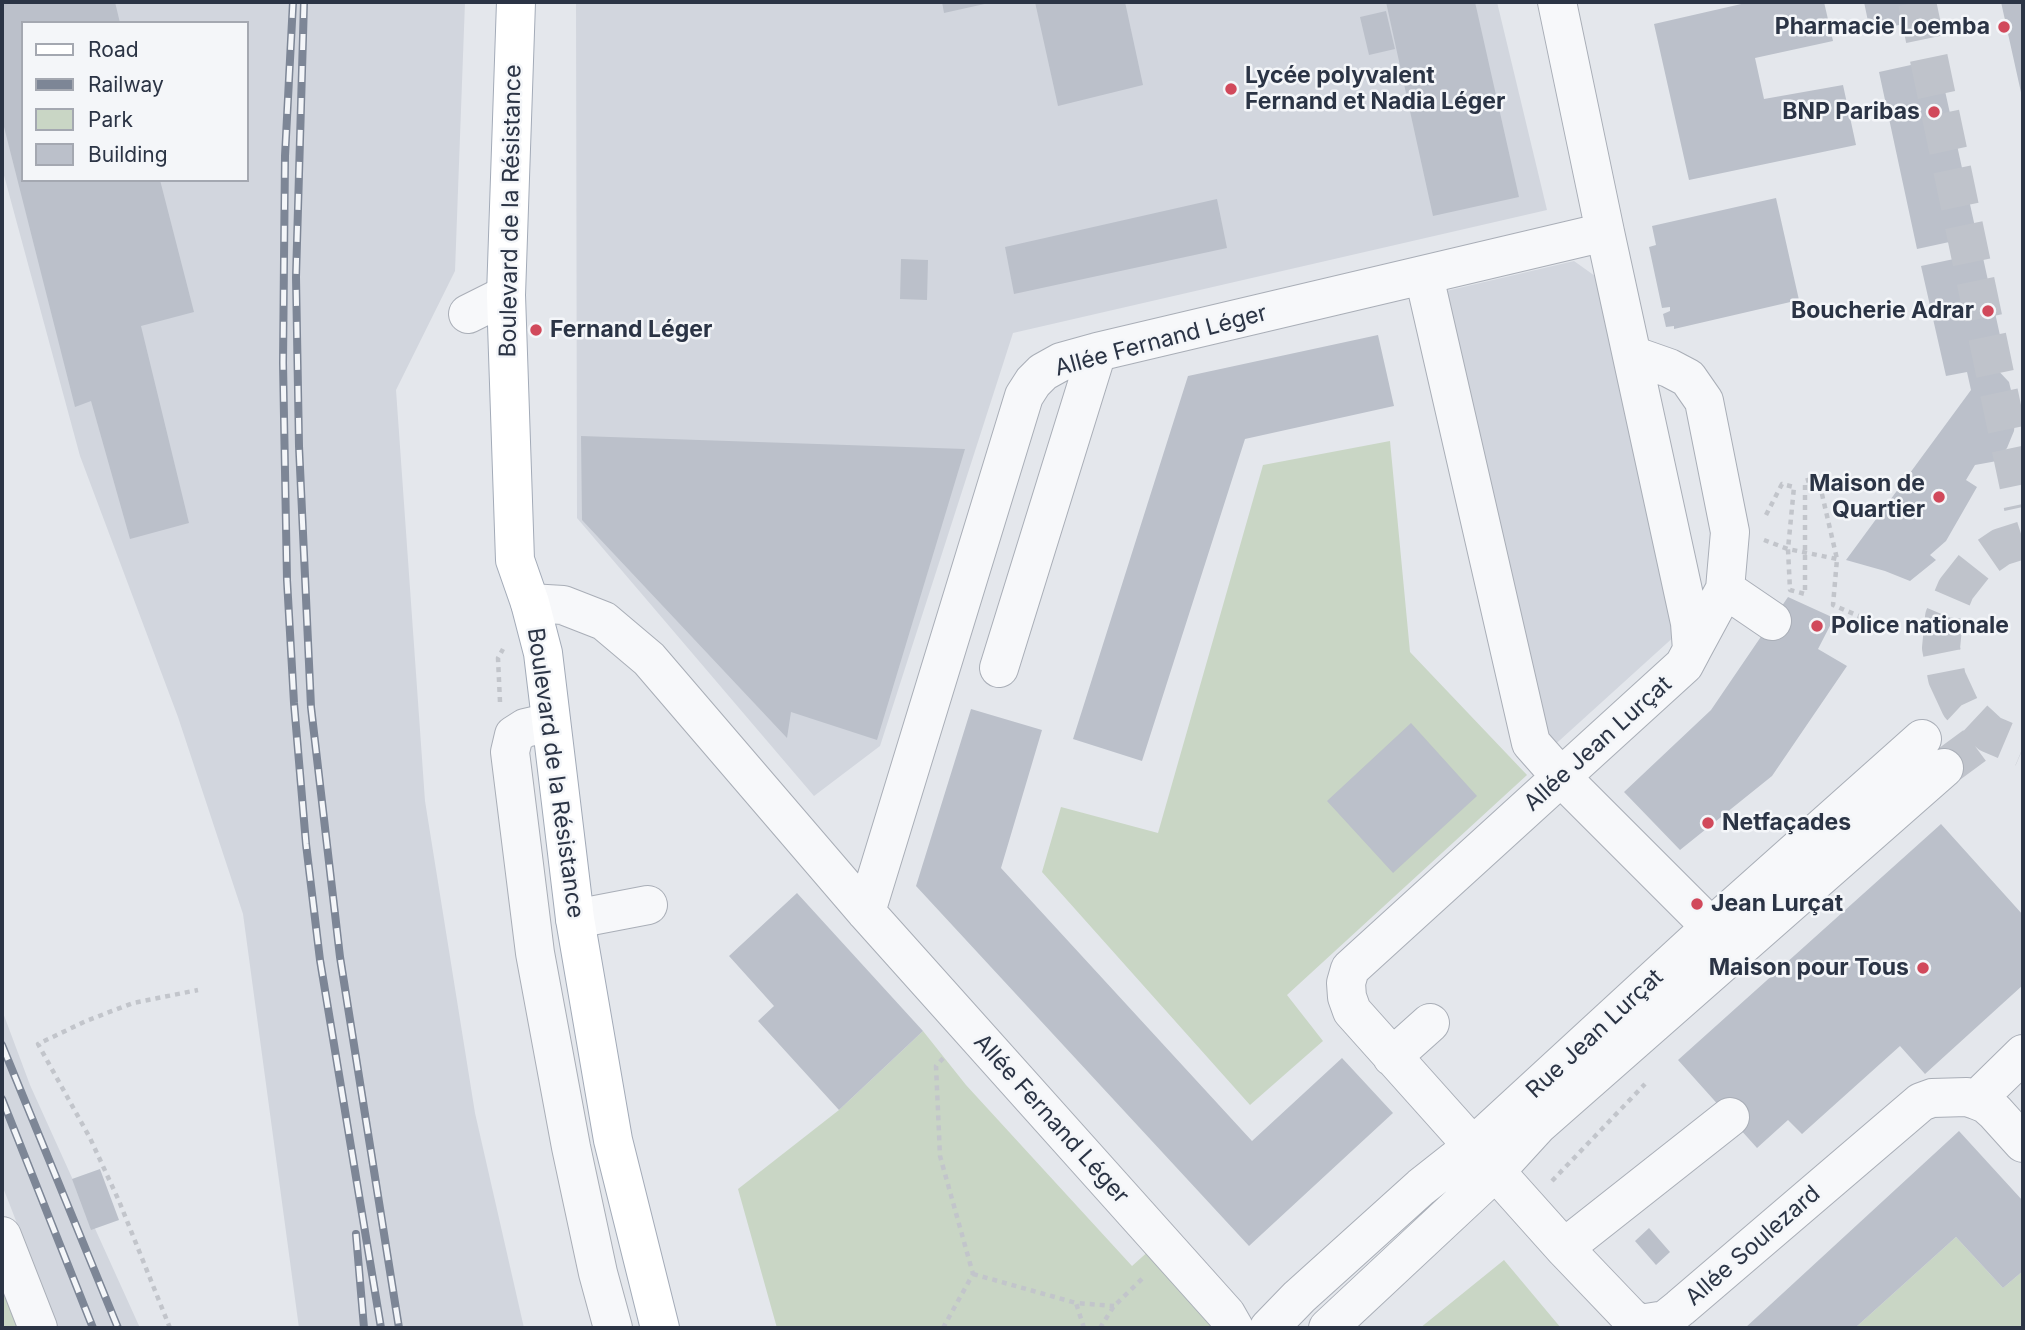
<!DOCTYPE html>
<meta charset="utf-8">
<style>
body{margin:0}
#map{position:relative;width:2025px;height:1330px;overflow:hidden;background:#e4e7ec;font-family:Inter,sans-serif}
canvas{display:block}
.frame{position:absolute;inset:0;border:4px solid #2b3445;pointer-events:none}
.legend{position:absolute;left:21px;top:21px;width:228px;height:161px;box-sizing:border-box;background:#f4f6f9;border:2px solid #a4a8b1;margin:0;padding:9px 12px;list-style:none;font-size:21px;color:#2b3445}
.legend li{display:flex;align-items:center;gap:14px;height:35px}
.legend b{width:35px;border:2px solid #a4a8b1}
</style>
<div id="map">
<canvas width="2025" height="1330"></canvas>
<div class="frame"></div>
<ul class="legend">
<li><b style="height:9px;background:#fff"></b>Road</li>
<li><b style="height:9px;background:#7d8696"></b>Railway</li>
<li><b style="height:19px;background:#c9d6c5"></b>Park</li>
<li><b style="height:19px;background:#bbc0ca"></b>Building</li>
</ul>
</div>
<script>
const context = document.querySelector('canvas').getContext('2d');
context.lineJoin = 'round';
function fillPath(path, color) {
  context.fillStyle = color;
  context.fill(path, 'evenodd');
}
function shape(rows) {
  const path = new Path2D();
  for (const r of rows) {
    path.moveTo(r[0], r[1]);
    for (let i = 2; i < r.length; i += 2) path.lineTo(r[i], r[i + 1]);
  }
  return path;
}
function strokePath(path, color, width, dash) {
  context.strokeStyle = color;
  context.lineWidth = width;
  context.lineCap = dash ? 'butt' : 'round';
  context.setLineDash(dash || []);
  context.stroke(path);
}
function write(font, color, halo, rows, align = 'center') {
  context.font = font + ' Inter,sans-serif';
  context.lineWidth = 5;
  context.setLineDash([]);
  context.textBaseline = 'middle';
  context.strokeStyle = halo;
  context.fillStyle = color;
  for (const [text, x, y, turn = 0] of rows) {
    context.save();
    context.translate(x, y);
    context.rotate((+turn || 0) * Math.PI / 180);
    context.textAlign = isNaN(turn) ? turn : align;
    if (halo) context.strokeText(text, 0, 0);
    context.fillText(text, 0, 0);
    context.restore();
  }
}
fillPath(shape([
 [2,2,465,2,455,271,396,390,425,801,475,1113,524,1328,299,1328,243,914,178,717,80,456,2,168],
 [23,23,247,23,247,180,23,180],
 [576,2,1497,2,1547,210,1013,333,880,746,814,796,577,518],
 [1574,261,1595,276,1677,634,1549,750,1446,291],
 [2,1010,30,1085,140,1328,58,1328,2,1185]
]), '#d2d6de');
fillPath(shape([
 [1390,441,1410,652,1527,775,1287,995,1323,1041,1250,1105,1042,872,1061,807,1158,833,1263,465],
 [923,1031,966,1085,1132,1266,1151,1249,1214,1322,1207,1328,777,1328,738,1189,839,1110],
 [1956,1237,2003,1288,2023,1271,2023,1328,1855,1328],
 [1504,1260,1561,1328,1420,1328],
 [2,1280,21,1328,2,1328]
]), '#c9d6c5');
fillPath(shape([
 [2,2,115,2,120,23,23,23,23,180,160,180,194,312,141,326,189,523,130,539,91,401,75,407,2,119],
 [942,2,989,2,989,3,944,13],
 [1035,2,1125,2,1143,85,1058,106],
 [1386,2,1475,2,1519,197,1433,216],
 [1750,2,1824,2,1833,41,1755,58,1764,99,1843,85,1856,145,1689,180,1654,24],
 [1864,2,1924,2,1925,14,1922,19,1891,27,1890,21,1869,26],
 [2001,2,2023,2,2023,97,2022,97],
 [1386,11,1395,49,1369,55,1360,17],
 [1938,59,1977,236,1917,249,1879,72],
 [1776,198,1799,300,1674,329,1674,326,1666,327,1663,314,1670,311,1670,307,1662,308,1649,247,1656,245,1652,226],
 [1217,199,1227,248,1014,294,1005,247],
 [1982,253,2006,363,1994,366,2009,382,2016,411,2014,431,2007,448,1997,461,1975,465,1966,480,1977,487,1946,541,1930,555,1936,560,1910,581,1885,571,1846,560,1971,390,1967,372,1946,376,1921,266],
 [901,259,928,260,927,300,900,299],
 [1378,335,1394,406,1245,439,1142,761,1073,739,1188,376],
 [581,436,965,449,877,740,791,712,787,738,582,520],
 [1788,597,1834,618,1818,649,1847,666,1772,776,1680,850,1624,792,1711,710],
 [971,709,1042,730,1001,868,1252,1141,1342,1058,1393,1113,1249,1246,916,886],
 [1411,723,1477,796,1393,873,1327,801],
 [1941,824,2023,915,2023,985,1925,1074,1900,1046,1802,1134,1788,1120,1757,1148,1678,1060],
 [797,893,923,1031,839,1110,758,1021,774,1006,729,956],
 [1959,1131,2023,1201,2023,1271,2003,1288,1956,1237,1855,1328,1745,1328],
 [100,1169,119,1220,91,1230,72,1179],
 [1649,1228,1670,1252,1656,1265,1635,1241]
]), '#bbc0ca');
strokePath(shape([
 [1917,2,2023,507],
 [2023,540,2001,547,1975,565,1956,589,1944,617,1941,648,1947,678,1960,706,1990,734,2023,748],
 [1944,768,1990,734]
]), '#bfc3cb', 38, [38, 19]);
const minor = shape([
 [1605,232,1690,623,1692,650,1684,665,1350,969,1346,983,1347,997,1352,1011,1564,1248,1630,1317,1640,1324,1665,1320,1680,1308,1921,1102,1932,1098,1967,1097,1976,1100,1986,1104,1995,1112,2023,1143],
 [1424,276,1531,743,1561,777,1711,927],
 [468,314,506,295],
 [1632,355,1669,368,1688,378,1704,401,1730,532,1725,589,1692,650],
 [1725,589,1772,621],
 [530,603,563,605,604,621,649,659,866,912,1226,1314,1234,1328],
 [999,668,1097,352],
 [551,722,525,728,514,735,510,752,535,953,571,1147,598,1273,613,1328],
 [866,912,1024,396,1033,382,1043,372,1061,362,1097,352,1605,232,1557,2],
 [575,919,648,905],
 [1392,1057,1430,1023],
 [1976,1100,2023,1054],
 [2,1236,38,1328],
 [1564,1248,1730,1117],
 [1269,1328,1299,1297,1421,1187,1473,1146,1711,927,1922,739],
 [1328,1328,1495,1172,1538,1125,1944,768]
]);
const major = shape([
 [516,2,506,295,515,560,530,603,543,653,575,919,613,1140,660,1328]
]);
strokePath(minor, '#a9aeb7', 40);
strokePath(major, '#a3abb8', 40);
strokePath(shape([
 [1766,515,1782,484,1794,487,1788,549,1790,590,1805,594,1805,481,1818,477,1837,559,1833,605,1875,623],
 [1764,540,1788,549,1837,559],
 [500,702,498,658,503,649],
 [1552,1181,1645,1084],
 [973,1274,1076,1303],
 [170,1328,119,1201,90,1138,38,1044,86,1021,133,1003,198,990],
 [943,1328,973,1274,940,1156,936,1066,946,1055],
 [1084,1328,1076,1303,1114,1306],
 [1100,1328,1114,1306,1145,1276]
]), '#c2c5cb', 4.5, [5, 5]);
strokePath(minor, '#f7f8fa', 38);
strokePath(major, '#fff', 38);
const rail = shape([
 [293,2,285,156,283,363,287,580,294,703,306,844,320,960,381,1328],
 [304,2,296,277,299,446,311,707,340,957,399,1328],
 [2,1045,118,1328],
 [2,1099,93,1328],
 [356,1234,364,1328]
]);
strokePath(rail, '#7d8696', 8);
strokePath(rail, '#f4f6f9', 5, [16]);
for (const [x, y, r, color] of [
 [2004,27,7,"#d1495b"],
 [1231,89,7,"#d1495b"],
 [1934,112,7,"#d1495b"],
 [1988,311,7,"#d1495b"],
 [536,330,7,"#d1495b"],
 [1939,497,7,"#d1495b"],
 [1817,626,7,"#d1495b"],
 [1708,823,7,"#d1495b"],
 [1697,904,7,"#d1495b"],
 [1923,968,7,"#d1495b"]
]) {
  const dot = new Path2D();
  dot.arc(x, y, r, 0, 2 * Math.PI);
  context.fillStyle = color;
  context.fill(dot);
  strokePath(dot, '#f4f6f9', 2.5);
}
write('bold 23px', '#2b3445', '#f4f6f9', [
 ["Pharmacie Loemba",1990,27],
 ["Lycée polyvalent",1245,76,"left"],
 ["Fernand et Nadia Léger",1245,102,"left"],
 ["BNP Paribas",1920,112],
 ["Boucherie Adrar",1974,311],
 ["Fernand Léger",550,330,"left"],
 ["Maison de",1925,484],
 ["Quartier",1925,510],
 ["Police nationale",1831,626,"left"],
 ["Netfaçades",1722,823,"left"],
 ["Jean Lurçat",1711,904,"left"],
 ["Maison pour Tous",1909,968]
], 'right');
write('23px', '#2b3445', '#f4f6f9', [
 ["Boulevard de la Résistance",511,211,-89],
 ["Allée Fernand Léger",1161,341,-15],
 ["Allée Jean Lurçat",1598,744,-42],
 ["Boulevard de la Résistance",555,773,82],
 ["Rue Jean Lurçat",1595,1034,-43],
 ["Allée Fernand Léger",1051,1119,48],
 ["Allée Soulezard",1753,1246,-41]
]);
</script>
